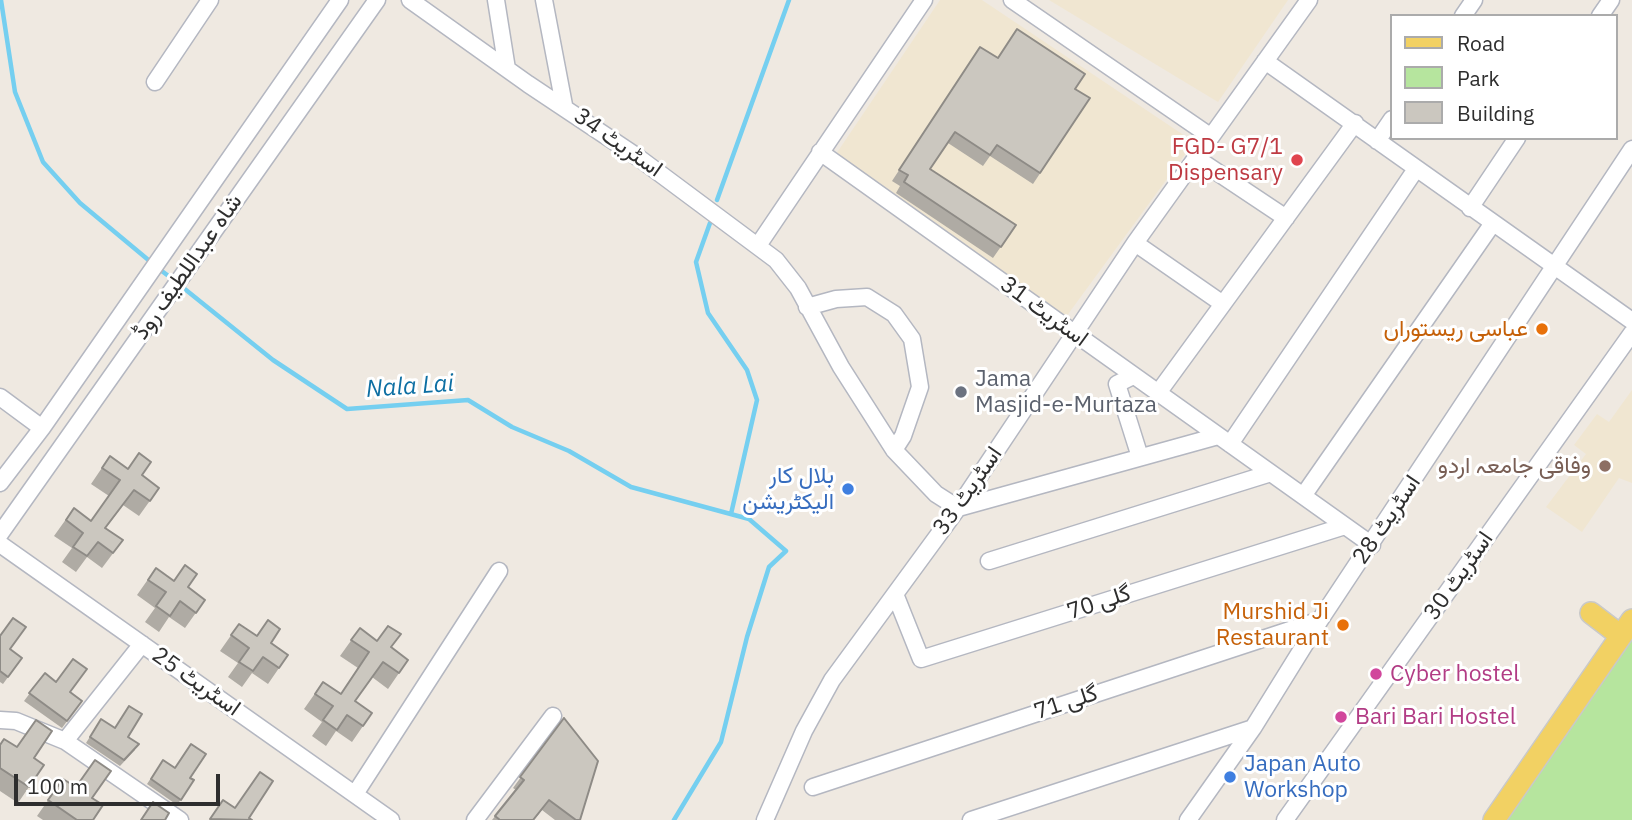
<!DOCTYPE html>
<meta charset="utf-8">
<style>
body{margin:0}
#map{position:relative;width:1632px;height:820px;overflow:hidden;background:#efe9e1;font-family:"IBM Plex Sans",sans-serif}
canvas{display:block}
.legend{position:absolute;left:1390px;top:14px;width:228px;height:126px;box-sizing:border-box;background:#fff;border:2px solid #ababab;margin:0;padding:9px 12px;list-style:none;font-size:21px;color:#2e2e2e}
.legend li{display:flex;align-items:center;gap:14px;height:35px}
.legend b{width:35px;border:2px solid #ababab}
.scale{position:absolute;left:14px;top:774px;width:206px;height:32px;box-sizing:border-box;border:4px solid #2e2e2e;border-top:0;padding-left:9px;font-size:21px;line-height:24px;white-space:nowrap;color:#2e2e2e;-webkit-text-stroke:5px #fff;paint-order:stroke}
</style>
<div id="map">
<canvas width="1632" height="820"></canvas>
<ul class="legend">
<li><b style="height:9px;background:#f2d163"></b>Road</li>
<li><b style="height:19px;background:#b6e59e"></b>Park</li>
<li><b style="height:19px;background:#cbc7bf"></b>Building</li>
</ul>
<div class="scale">100 m</div>
</div>
<script>
const context = document.querySelector('canvas').getContext('2d');
context.lineJoin = 'round';
function fillPath(path, color) {
  context.fillStyle = color;
  context.fill(path, 'evenodd');
}
function shape(rows) {
  const path = new Path2D();
  for (const r of rows) {
    path.moveTo(r[0], r[1]);
    for (let i = 2; i < r.length; i += 2) path.lineTo(r[i], r[i + 1]);
  }
  return path;
}
function strokePath(path, color, width, dash) {
  context.strokeStyle = color;
  context.lineWidth = width;
  context.lineCap = dash ? 'butt' : 'round';
  context.setLineDash(dash || []);
  context.stroke(path);
}
function write(font, color, halo, rows, align = 'center') {
  context.font = font + ' "IBM Plex Sans",Vazirmatn,sans-serif';
  context.lineWidth = 6;
  context.setLineDash([]);
  context.textBaseline = 'middle';
  context.strokeStyle = halo;
  context.fillStyle = color;
  for (const [text, x, y, turn = 0] of rows) {
    context.save();
    context.translate(x, y);
    context.rotate((+turn || 0) * Math.PI / 180);
    context.textAlign = isNaN(turn) ? turn : align;
    if (halo) context.strokeText(text, 0, 0);
    context.fillText(text, 0, 0);
    context.restore();
  }
}
fillPath(shape([
 [940,0,982,0,1194,142,1066,317,832,160],
 [1049,0,1288,0,1218,102],
 [1632,390,1632,483,1619,478,1582,532,1546,507,1586,454,1574,445,1597,414,1609,422]
]), '#f0e6d1');
fillPath(shape([
 [1632,632,1632,820,1499,820]
]), '#b6e59e');
strokePath(shape([
 [1,0,15,92,43,162,80,203,152,263],
 [717,200,789,0],
 [710,223,696,262,708,313,747,370,757,400,731,514],
 [159,269,174,280],
 [181,286,273,360,347,409,468,400,512,427,569,451,631,487,749,519,786,551,769,567,747,637,721,742,674,820]
]), '#75cff0', 4.5);
const minor = shape([
 [410,0,528,84,639,158,776,260,798,288,841,367,894,450,936,494,958,508,1218,436],
 [496,0,507,69],
 [544,0,564,105],
 [1012,0,1210,136],
 [1463,16,1474,0],
 [1600,16,1611,0],
 [1265,61,1632,321],
 [155,82,210,0],
 [1377,141,1392,119],
 [820,152,1372,545],
 [1196,158,1286,218],
 [1470,208,1517,138],
 [1135,243,1223,304],
 [759,244,924,0],
 [807,307,836,299,867,297,894,314,912,339,920,387,903,436,894,450],
 [1133,376,1117,384,1140,457],
 [1158,393,1355,123],
 [0,397,42,428],
 [1230,444,1416,169],
 [0,483,42,428,340,0],
 [1303,496,1493,223],
 [0,534,377,0],
 [0,544,391,820],
 [989,561,1271,473],
 [895,594,921,659,1345,526],
 [0,720,16,721,65,741,180,820],
 [65,741,142,644],
 [813,787,1320,620],
 [355,794,499,571],
 [475,820,553,716],
 [765,820,804,731,832,680,958,508,1135,243,1309,0],
 [971,820,1253,728],
 [1188,820,1253,728,1320,620,1632,149],
 [1285,820,1632,333]
]);
const major = shape([
 [1591,613,1621,636],
 [1494,820,1632,620]
]);
strokePath(minor, '#b4b7c1', 19);
strokePath(major, '#c9c9c9', 24);
strokePath(minor, '#fff', 16);
strokePath(major, '#f2d163', 21);
fillPath(shape([
 [973,58,997,58,1075,89,1090,98,1033,184,990,156,983,166,948,143,930,169,1016,225,993,258,896,193,900,186,892,181],
 [110,456,128,469,142,475,159,488,139,516,123,505,106,528,123,540,102,568,87,557,76,572,62,562,72,548,54,536,74,508,91,521,109,496,91,484],
 [156,568,174,581,188,587,205,600,185,628,169,617,159,632,145,622,155,608,137,595],
 [239,624,257,636,271,643,288,655,268,684,252,673,242,687,228,677,238,663,220,651],
 [360,628,377,641,391,648,408,660,388,689,372,677,355,701,372,713,352,742,336,731,326,746,312,736,322,722,304,709,323,682,341,694,358,668,340,656],
 [0,636,10,649,22,658,3,684,0,682],
 [45,673,82,701,62,728,24,701],
 [564,718,580,820,555,820,542,810,534,820,492,820,516,790,513,788],
 [101,719,128,737,135,750,120,766,86,743],
 [0,745,34,758,44,765,18,803,0,791],
 [163,760,194,780,177,805,147,784],
 [63,779,92,798,93,820,43,820,37,816]
]), '#afaba4');
const building = shape([
 [1017,29,1085,74,1075,89,1090,98,1040,173,997,145,990,155,955,132,930,169,1016,225,1001,247,904,182,908,175,899,170,980,47,998,58,1017,29],
 [139,453,151,462,142,475,159,488,150,501,134,490,105,528,123,540,113,553,98,542,87,556,73,547,83,533,66,520,74,508,91,521,120,480,102,468,110,456,128,469,139,453],
 [185,565,197,574,188,587,205,600,196,613,180,601,170,616,156,606,166,592,148,580,156,568,174,581,185,565],
 [13,618,26,627,10,649,22,658,8,677,0,671,0,636,13,618],
 [268,620,280,629,271,643,288,655,279,668,263,657,253,671,239,662,249,648,231,635,239,624,257,636,268,620],
 [388,626,401,634,391,647,408,660,399,673,383,662,355,701,372,713,363,726,347,715,337,730,323,720,333,706,315,694,323,682,341,694,369,652,351,640,360,628,377,641,388,626],
 [73,659,87,669,70,692,82,701,67,721,29,693,45,673,56,682,73,659],
 [129,706,142,714,128,737,139,744,124,760,90,737,101,719,115,728,129,706],
 [564,718,598,761,580,820,576,820,549,800,533,820,500,820,495,816,524,780,520,777,564,718],
 [36,720,52,731,34,758,44,765,29,787,0,768,0,745,4,739,17,747,36,720],
 [191,744,206,754,190,778,194,780,181,800,151,779,163,760,175,768,191,744],
 [95,760,111,771,92,798,103,805,93,820,77,820,48,800,63,779,76,787,95,760],
 [260,772,273,781,249,818,252,820,210,819,223,800,235,808,260,772],
 [153,802,169,813,165,820,141,820,153,802]
]);
fillPath(building, '#cbc7bf');
strokePath(building, '#8e8b86', 2);
for (const [x, y, r, color] of [
 [1297,160,7,"#e0444e"],
 [1542,329,7,"#e8710a"],
 [961,392,7,"#6b7280"],
 [1605,466,7,"#8d6e63"],
 [848,489,7,"#3f7fe0"],
 [1343,625,7,"#e8710a"],
 [1376,674,7,"#d1479c"],
 [1341,717,7,"#d1479c"],
 [1230,777,7,"#3f7fe0"]
]) {
  const dot = new Path2D();
  dot.arc(x, y, r, 0, 2 * Math.PI);
  context.fillStyle = color;
  context.fill(dot);
  strokePath(dot, '#fff', 2.5);
}
write('23px', '#2e2e2e', '#fff', [
 ["اسٹریٹ 34",618,143,35],
 ["شاہ عبداللطیف روڈ",188,267,-55],
 ["اسٹریٹ 31",1044,312,36],
 ["اسٹریٹ 33",968,491,-55],
 ["اسٹریٹ 28",1387,520,-56],
 ["اسٹریٹ 30",1459,576,-55],
 ["گلی 70",1099,603,-18],
 ["اسٹریٹ 25",196,682,35],
 ["گلی 71",1066,703,-18]
]);
write('23px', '#be3a42', '#fff', [
 ["FGD- G7/1",1283,147],
 ["Dispensary",1283,173]
], 'right');
write('23px', '#c56008', '#fff', [
 ["عباسی ریستوراں",1528,329],
 ["Murshid Ji",1329,612],
 ["Restaurant",1329,638]
], 'right');
write('23px', '#5b616d', '#fff', [
 ["Jama",975,379],
 ["Masjid-e-Murtaza",975,405]
], 'left');
write('23px', '#785e54', '#fff', [
 ["وفاقی جامعہ اردو",1591,466]
], 'right');
write('23px', '#366cbe', '#fff', [
 ["بلال کار",834,476],
 ["الیکٹریشن",834,502],
 ["Japan Auto",1244,764,"left"],
 ["Workshop",1244,790,"left"]
], 'right');
write('23px', '#b23c85', '#fff', [
 ["Cyber hostel",1390,674],
 ["Bari Bari Hostel",1355,717]
], 'left');
write('italic 24px', '#0d6fa3', '#fff', [
 ["Nala Lai",410,387,-4]
]);
</script>
